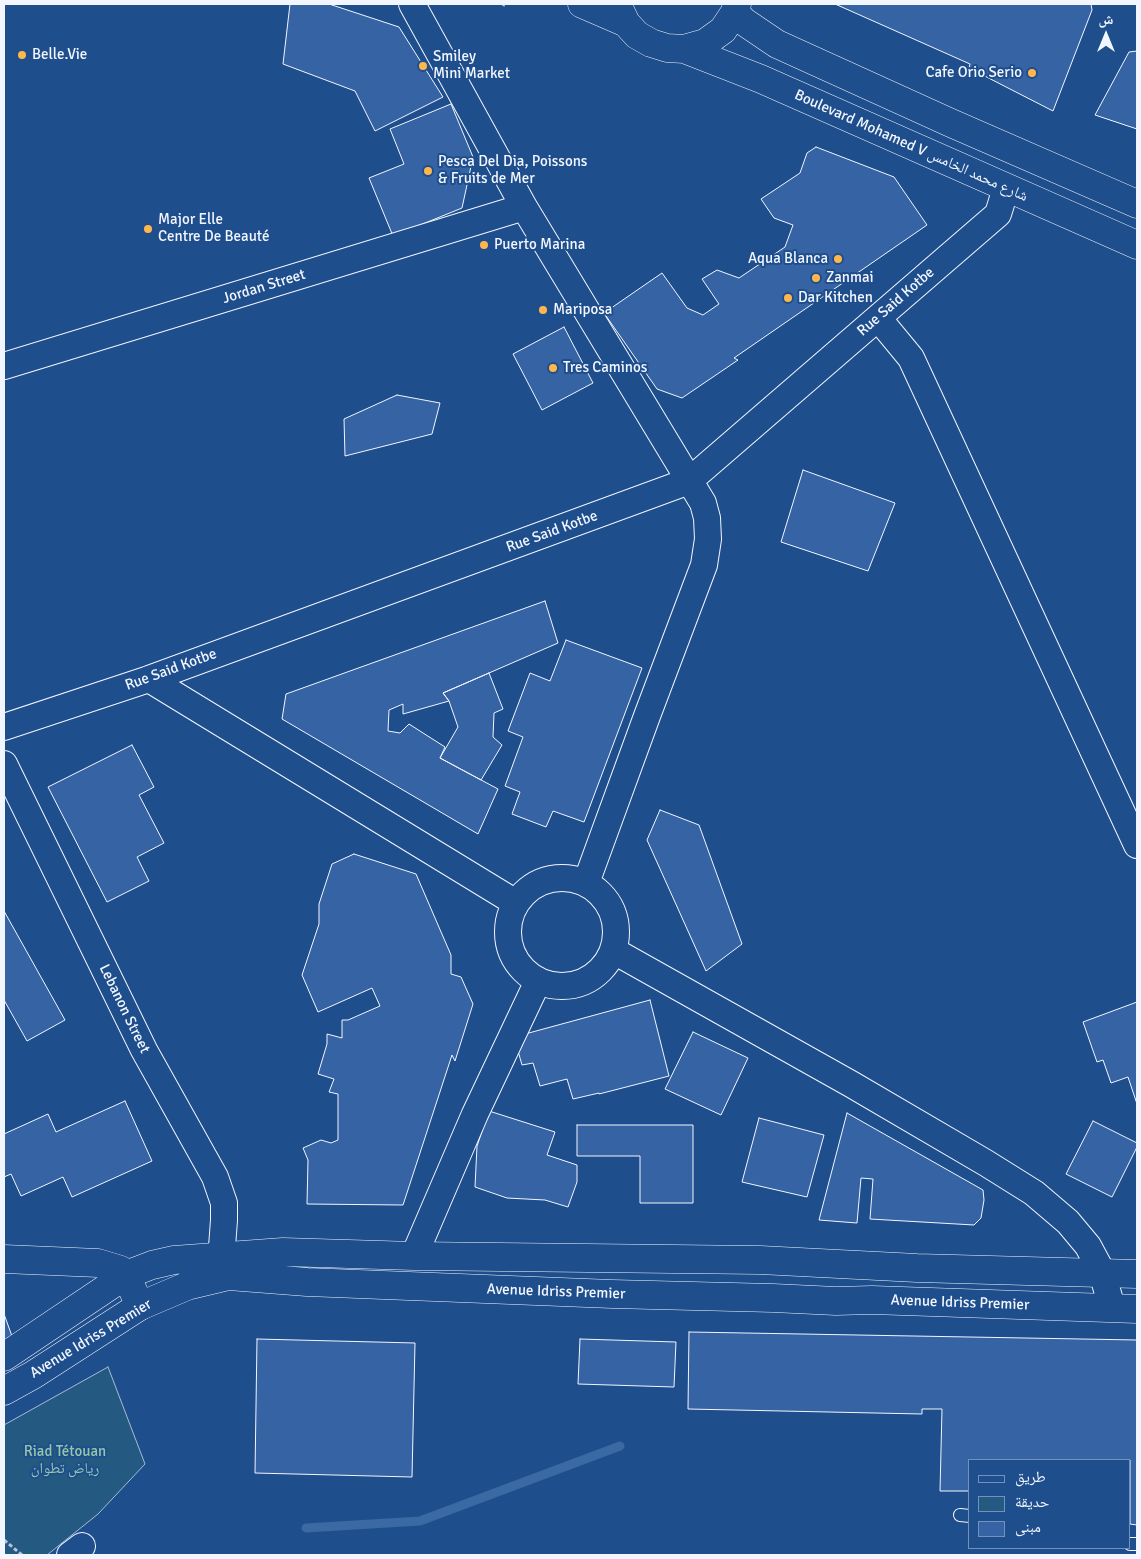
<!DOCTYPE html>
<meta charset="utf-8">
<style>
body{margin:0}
#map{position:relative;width:1141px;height:1559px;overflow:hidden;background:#1f4e8c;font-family:Signika,"Noto Naskh Arabic",sans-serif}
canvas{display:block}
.frame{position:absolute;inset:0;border:5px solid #f2f6ff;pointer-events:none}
.legend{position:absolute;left:968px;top:1459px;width:162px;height:90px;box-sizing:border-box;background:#1f4e8c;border:1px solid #7391ba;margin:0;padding:6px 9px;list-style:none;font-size:15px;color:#f2f6ff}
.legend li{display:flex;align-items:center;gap:10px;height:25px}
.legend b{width:25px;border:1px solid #7391ba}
.north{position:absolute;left:1081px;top:10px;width:50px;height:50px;-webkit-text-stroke:4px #1f4e8c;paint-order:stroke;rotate:0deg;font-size:14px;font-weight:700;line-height:20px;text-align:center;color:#f2f6ff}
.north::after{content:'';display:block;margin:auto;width:18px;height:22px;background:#f2f6ff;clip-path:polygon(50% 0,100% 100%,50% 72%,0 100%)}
</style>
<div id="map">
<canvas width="1141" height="1559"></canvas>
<div class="frame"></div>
<ul class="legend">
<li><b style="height:6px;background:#1f4e8c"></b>طريق</li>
<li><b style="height:14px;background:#245a82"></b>حديقة</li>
<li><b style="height:14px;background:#3563a3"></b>مبنى</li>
</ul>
<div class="north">ش</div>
</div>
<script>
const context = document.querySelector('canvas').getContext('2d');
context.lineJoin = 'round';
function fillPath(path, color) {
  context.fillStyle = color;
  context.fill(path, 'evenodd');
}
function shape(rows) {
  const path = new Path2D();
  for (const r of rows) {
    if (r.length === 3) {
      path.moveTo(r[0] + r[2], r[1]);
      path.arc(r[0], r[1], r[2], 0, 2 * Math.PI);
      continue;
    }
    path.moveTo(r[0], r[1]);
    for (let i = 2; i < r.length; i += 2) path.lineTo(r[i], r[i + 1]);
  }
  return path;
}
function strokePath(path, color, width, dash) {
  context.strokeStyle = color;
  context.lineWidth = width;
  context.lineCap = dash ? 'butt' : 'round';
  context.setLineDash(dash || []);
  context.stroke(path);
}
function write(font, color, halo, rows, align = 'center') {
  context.font = font + ' Signika,"Noto Naskh Arabic",sans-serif';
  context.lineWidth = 4;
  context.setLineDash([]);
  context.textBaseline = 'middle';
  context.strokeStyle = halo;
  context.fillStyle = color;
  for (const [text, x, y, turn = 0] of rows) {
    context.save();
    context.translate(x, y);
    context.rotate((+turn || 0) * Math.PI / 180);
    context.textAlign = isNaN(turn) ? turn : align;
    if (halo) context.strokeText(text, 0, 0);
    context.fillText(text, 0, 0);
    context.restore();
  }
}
const green = shape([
 [108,1367,145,1464,98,1514,47,1555,4,1555,4,1425,108,1367]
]);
fillPath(green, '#245a82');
strokePath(green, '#a8bbd7', 1);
strokePath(shape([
 [306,1528,420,1521,620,1446]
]), '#3b69a3', 9);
const building = shape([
 [290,4,329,4,399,27,443,97,375,131,355,91,283,64,290,4],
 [835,4,1091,4,1092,10,1053,111,969,68,970,64,835,4],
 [1137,51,1137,129,1095,115,1129,52,1137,51],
 [451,104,473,157,462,208,393,236,369,178,404,164,390,129,451,104],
 [816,147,894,177,927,225,734,358,738,360,682,398,657,389,604,313,662,273,687,308,703,315,719,304,702,279,717,270,739,278,785,247,793,225,774,218,761,199,800,173,807,153,816,147],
 [564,327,593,383,542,410,513,354,564,327],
 [397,395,440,403,432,434,345,456,344,419,397,395],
 [803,470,895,503,868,571,781,542,803,470],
 [545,601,558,643,443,693,449,701,403,714,403,704,389,710,388,731,400,733,409,724,445,747,440,758,498,789,478,834,282,719,286,694,545,601],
 [566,640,642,668,584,822,553,811,546,827,512,814,520,792,505,786,523,737,508,731,530,673,550,681,566,640],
 [489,673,503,709,494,713,493,737,502,745,481,780,440,758,458,727,449,701,443,693,489,673],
 [132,745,154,787,139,795,164,843,137,857,149,881,107,902,48,787,132,745],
 [660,810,699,825,742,944,706,971,647,840,660,810],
 [354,854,416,874,451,955,451,974,461,977,473,1004,455,1061,452,1055,403,1205,307,1204,308,1160,303,1148,321,1140,331,1143,338,1140,338,1094,329,1092,334,1079,318,1074,327,1044,327,1034,342,1038,342,1020,348,1020,380,1006,372,988,318,1012,302,975,319,924,319,904,332,864,354,854],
 [4,911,65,1020,27,1041,4,1000,4,911],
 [650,1000,669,1076,599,1094,599,1093,573,1099,567,1079,540,1086,533,1063,522,1065,514,1037,650,1000],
 [1137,1002,1137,1104,1128,1077,1111,1083,1103,1060,1097,1062,1083,1022,1137,1002],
 [693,1032,748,1058,721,1115,665,1089,693,1032],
 [125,1101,152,1161,72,1197,63,1177,21,1196,11,1174,4,1177,4,1134,48,1114,56,1132,125,1101],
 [489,1111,555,1132,547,1155,577,1165,577,1182,568,1207,545,1200,507,1198,475,1187,477,1146,489,1111],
 [847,1113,983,1190,984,1200,981,1218,974,1225,870,1219,873,1179,861,1178,857,1223,819,1220,847,1113],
 [759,1118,824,1135,807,1197,742,1182,759,1118],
 [1093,1121,1137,1143,1137,1147,1112,1197,1066,1174,1093,1121],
 [577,1125,693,1125,693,1203,640,1203,640,1156,577,1156,577,1125],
 [4,1314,13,1339,4,1344,4,1314],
 [689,1332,1137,1340,1137,1525,1130,1524,1130,1460,970,1460,970,1491,940,1491,942,1409,922,1409,922,1414,688,1409,689,1332],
 [257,1339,415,1343,412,1477,255,1473,257,1339],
 [580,1339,676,1342,674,1387,578,1384,580,1339]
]);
fillPath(building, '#3563a3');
strokePath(building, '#f2f6ff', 1);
const service = shape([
 [960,1515,970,1516],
 [1130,1544,1137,1544]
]);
const minor = shape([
 [412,4,524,207,703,503,707,518,708,539,704,565,647,716,586,883],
 [878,318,911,358,1137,845],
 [4,366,524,207],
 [149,679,516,903],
 [4,727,149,679,689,481,998,214,1006,188],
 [4,764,144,1050,215,1177,224,1203,224,1220,222,1247,217,1257],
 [562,932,54],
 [614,951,851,1084,986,1163,1034,1193,1068,1222,1088,1246,1102,1272,1112,1308],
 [414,1256,475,1114,538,981],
 [70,1555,82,1546]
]);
const tertiary = shape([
 [4,1259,98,1263,121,1270,126,1275,140,1306]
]);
const secondary = shape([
 [582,4,626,23],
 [617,4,626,23,637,35,651,43,667,48,684,49,705,43,723,30,735,12,737,4],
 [735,12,743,21,777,44,951,123,1137,204],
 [684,49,761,79,1137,245]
]);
const primary = shape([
 [4,1357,126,1275,152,1265,174,1260,283,1252,414,1256,760,1260,917,1268,1137,1274],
 [4,1391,33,1375,140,1306,187,1286,229,1276,307,1282,612,1294,773,1298,836,1301,872,1300,1137,1309]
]);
strokePath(service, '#f2f6ff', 14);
strokePath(minor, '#f2f6ff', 28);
strokePath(tertiary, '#f2f6ff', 29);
strokePath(secondary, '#f2f6ff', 29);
strokePath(primary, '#f2f6ff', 29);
strokePath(shape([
 [503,6,504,4],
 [4,1540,22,1555]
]), '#b3c4dc', 3, [4, 2.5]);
strokePath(service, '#1f4e8c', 12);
strokePath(minor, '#1f4e8c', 26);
strokePath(tertiary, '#1f4e8c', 28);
strokePath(secondary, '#1f4e8c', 28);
strokePath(primary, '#1f4e8c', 28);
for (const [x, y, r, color] of [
 [22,55,5,"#ffb74d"],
 [423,66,5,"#ffb74d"],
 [1032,73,5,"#ffb74d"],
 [428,171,5,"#ffb74d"],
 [148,229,5,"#ffb74d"],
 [484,245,5,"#ffb74d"],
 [838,259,5,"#ffb74d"],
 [816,278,5,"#ffb74d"],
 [788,298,5,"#ffb74d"],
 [543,310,5,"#ffb74d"],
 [553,368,5,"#ffb74d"]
]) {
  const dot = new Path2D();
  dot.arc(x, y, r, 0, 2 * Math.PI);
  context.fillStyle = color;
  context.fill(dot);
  strokePath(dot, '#1f4e8c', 2);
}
write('15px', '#f2f6ff', '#1f4e8c', [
 ["Belle.Vie",32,55],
 ["Smiley",433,57],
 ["Mini Market",433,74],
 ["Cafe Orio Serio",1022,73,"right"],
 ["Pesca Del Dia, Poissons",438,162],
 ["& Fruits de Mer",438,179],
 ["Major Elle",158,220],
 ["Centre De Beauté",158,237],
 ["Puerto Marina",494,245],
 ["Aqua Blanca",828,259,"right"],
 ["Zanmai",826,278],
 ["Dar Kitchen",798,298],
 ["Mariposa",553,310],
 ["Tres Caminos",563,368]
], 'left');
write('15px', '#f2f6ff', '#1f4e8c', [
 ["Boulevard Mohamed V شارع محمد الخامس",911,146,24],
 ["Jordan Street",264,287,-17],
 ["Rue Said Kotbe",896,302,-41],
 ["Rue Said Kotbe",552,532,-20],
 ["Rue Said Kotbe",171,670,-20],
 ["Lebanon Street",124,1009,64],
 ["Avenue Idriss Premier",556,1292,2],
 ["Avenue Idriss Premier",960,1303,2],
 ["Avenue Idriss Premier",91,1339,-31]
]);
write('15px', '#97c8a6', '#1f4e8c', [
 ["Riad Tétouan",65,1452],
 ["رياض تطوان",65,1469]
]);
</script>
